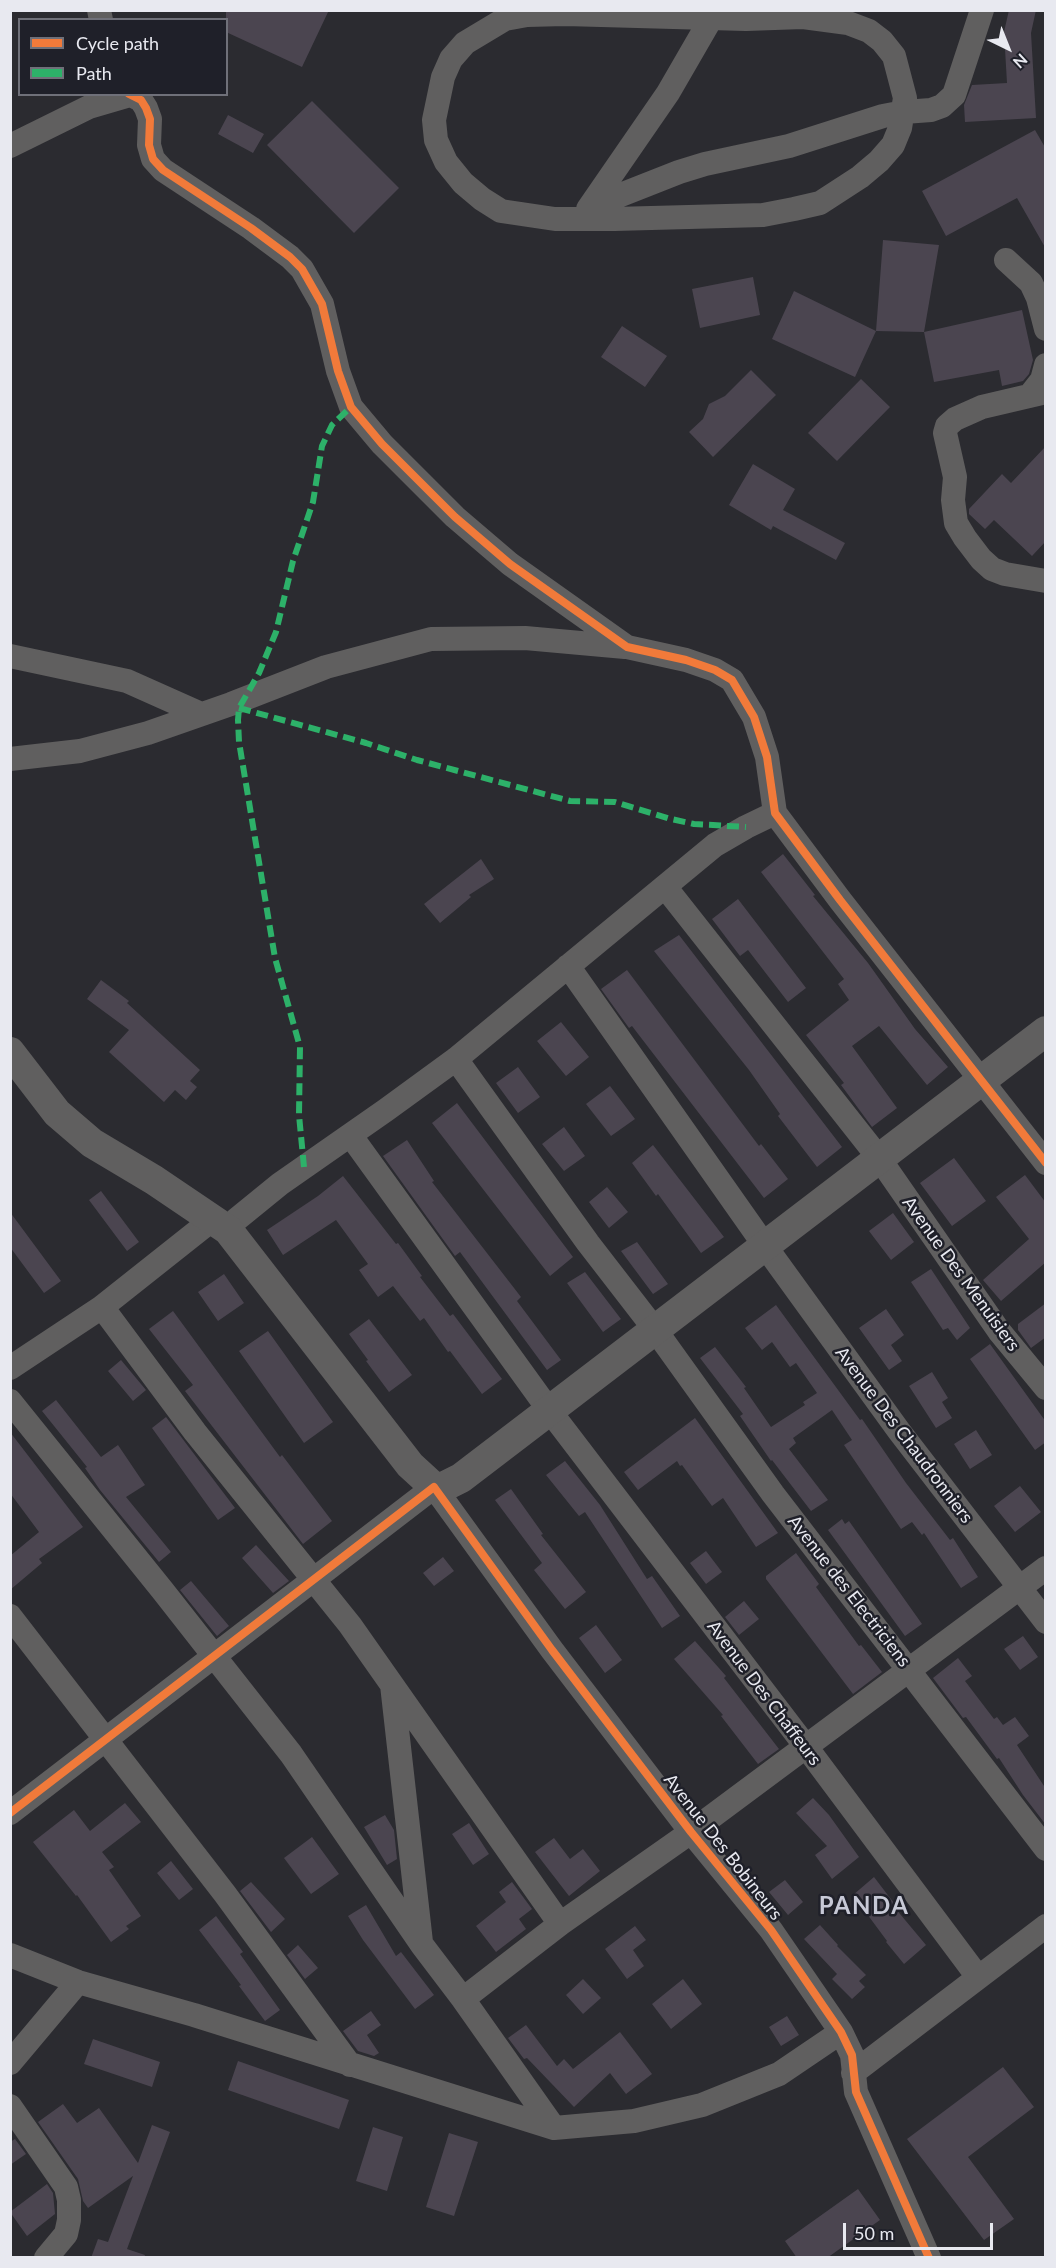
<!DOCTYPE html>
<style>
body{margin:0}
#map{position:relative;width:1056px;height:2268px;overflow:hidden;background:#2b2b30;font-family:Lato,sans-serif}
canvas{display:block}
.frame{position:absolute;inset:0;border:12px solid #e8e9f0;pointer-events:none}
.legend{position:absolute;left:18px;top:18px;width:210px;height:78px;box-sizing:border-box;background:#1f2029;border:2px solid #6f7079;margin:0;padding:8px 10px;list-style:none;font-size:18px;color:#e8e9f0}
.legend li{display:flex;align-items:center;gap:12px;height:30px}
.legend b{width:30px;border:2px solid #6f7079}
.north{position:absolute;left:978px;top:18px;width:60px;height:60px;-webkit-text-stroke:4px #1f2029;paint-order:stroke;rotate:137deg;font-size:16px;font-weight:700;line-height:24px;text-align:center;color:#e8e9f0}
.north::after{content:'';display:block;margin:auto;width:21px;height:27px;background:#e8e9f0;clip-path:polygon(50% 0,100% 100%,50% 72%,0 100%)}
.scale{position:absolute;left:843px;top:2223px;width:150px;height:27px;box-sizing:border-box;border:3px solid #e8e9f0;border-top:0;padding-left:8px;font-size:18px;line-height:21px;white-space:nowrap;color:#e8e9f0;-webkit-text-stroke:4px #1f2029;paint-order:stroke}
</style>
<div id="map">
<canvas width="1056" height="2268"></canvas>
<div class="frame"></div>
<ul class="legend">
<li><b style="height:8px;background:#f17a3a"></b>Cycle path</li>
<li><b style="height:8px;background:#2db169"></b>Path</li>
</ul>
<div class="north">N</div>
<div class="scale">50 m</div>
</div>
<script>
const context = document.querySelector('canvas').getContext('2d');
context.lineJoin = 'round';
function fillPath(path, color) {
  context.fillStyle = color;
  context.fill(path, 'evenodd');
}
function shape(rows) {
  const path = new Path2D();
  for (const r of rows) {
    path.moveTo(r[0], r[1]);
    for (let i = 2; i < r.length; i += 2) path.lineTo(r[i], r[i + 1]);
  }
  return path;
}
function strokePath(path, color, width, dash) {
  context.strokeStyle = color;
  context.lineWidth = width;
  context.lineCap = dash ? 'butt' : 'round';
  context.setLineDash(dash || []);
  context.stroke(path);
}
function write(font, color, halo, rows, align = 'center') {
  context.font = font + ' Lato,sans-serif';
  context.lineWidth = 5;
  context.setLineDash([]);
  context.textBaseline = 'middle';
  context.strokeStyle = halo;
  context.fillStyle = color;
  for (const [text, x, y, turn = 0] of rows) {
    context.save();
    context.translate(x, y);
    context.rotate((+turn || 0) * Math.PI / 180);
    context.textAlign = isNaN(turn) ? turn : align;
    if (halo) context.strokeText(text, 0, 0);
    context.fillText(text, 0, 0);
    context.restore();
  }
}
fillPath(shape([
 [226,10,329,10,302,67,226,32],
 [1009,10,1036,10,1031,33,1036,118,965,122,964,105,972,85,1007,83,1004,32],
 [312,101,399,188,354,233,267,145],
 [228,115,264,134,253,153,218,134],
 [1035,130,1046,149,1046,249,1017,198,946,236,922,191],
 [883,240,939,245,924,332,876,331],
 [753,277,760,315,700,328,692,289],
 [794,291,876,331,855,377,772,339],
 [1022,310,1033,360,1029,374,1023,381,1002,386,999,370,934,382,924,332],
 [622,326,667,356,645,387,601,357],
 [751,370,776,395,713,457,689,432,703,419,709,404,725,396],
 [861,379,890,407,837,461,808,433],
 [1046,446,1046,541,1032,556,994,520,985,529,969,514,969,509,1002,474,1011,483],
 [753,464,795,489,783,510,845,543,836,560,773,526,771,530,729,505],
 [783,854,815,895,813,896,868,963,915,1029,948,1067,927,1085,879,1026,852,1046,897,1108,872,1127,841,1085,844,1083,806,1035,849,1000,838,984,844,979,761,872],
 [481,859,494,879,469,895,471,897,440,923,424,904],
 [738,899,806,988,788,1002,748,950,740,956,712,919],
 [679,935,842,1147,817,1167,778,1116,780,1114,749,1070,654,951],
 [627,970,759,1146,761,1144,788,1179,764,1198,632,1026,629,1028,601,989],
 [101,980,129,1001,127,1003,200,1070,190,1081,197,1087,186,1100,175,1090,164,1102,109,1052,129,1030,87,999],
 [561,1022,589,1057,566,1076,537,1041],
 [518,1067,540,1097,518,1113,496,1083],
 [610,1086,635,1119,611,1136,586,1104],
 [457,1103,573,1257,550,1276,432,1123],
 [564,1127,585,1156,564,1171,542,1144],
 [407,1140,434,1181,432,1182,521,1297,517,1301,561,1360,547,1370,460,1252,455,1256,383,1156],
 [653,1145,724,1237,701,1253,658,1194,656,1196,632,1163],
 [954,1158,986,1201,952,1226,920,1183],
 [1025,1175,1046,1203,1046,1262,1001,1301,983,1280,1029,1239,996,1197],
 [343,1176,396,1244,398,1243,422,1276,420,1277,450,1316,453,1314,502,1379,482,1394,450,1351,448,1352,424,1318,420,1321,393,1286,378,1297,359,1270,368,1264,336,1220,283,1255,267,1230,318,1196],
 [607,1187,628,1212,609,1228,589,1202],
 [101,1191,139,1242,127,1251,89,1200],
 [10,1212,61,1281,44,1293,10,1247],
 [893,1213,914,1242,891,1260,869,1231],
 [637,1242,668,1284,653,1294,621,1251],
 [931,1269,970,1328,957,1340,948,1328,943,1330,911,1282],
 [585,1272,621,1319,603,1332,567,1283],
 [224,1274,244,1303,218,1321,198,1292],
 [1046,1303,1046,1337,1031,1348,1018,1330,1018,1324],
 [776,1305,860,1420,862,1419,906,1483,950,1540,953,1538,978,1577,961,1588,924,1533,922,1535,912,1522,901,1529,844,1445,852,1440,832,1410,793,1438,796,1443,789,1449,828,1500,811,1511,772,1460,771,1461,740,1416,743,1414,700,1358,715,1347,746,1387,744,1388,771,1427,805,1405,803,1402,817,1393,796,1363,790,1367,772,1342,762,1350,745,1328],
 [886,1309,904,1335,891,1345,902,1361,889,1370,859,1328],
 [173,1311,280,1457,282,1455,332,1521,303,1544,185,1391,193,1385,149,1329],
 [369,1319,412,1375,389,1392,366,1361,368,1360,349,1334],
 [268,1331,333,1422,304,1443,239,1351],
 [990,1344,1046,1422,1046,1442,1035,1450,970,1359],
 [121,1360,146,1390,133,1401,108,1371],
 [932,1372,948,1398,942,1402,952,1418,936,1428,909,1386],
 [56,1400,101,1457,118,1445,145,1485,126,1497,171,1552,159,1562,100,1490,85,1468,87,1467,42,1411],
 [166,1417,235,1508,218,1520,152,1428],
 [695,1418,778,1533,756,1547,723,1498,712,1506,682,1465,680,1466,677,1461,638,1490,624,1472],
 [976,1430,992,1455,970,1469,954,1444],
 [10,1432,83,1527,39,1559,42,1563,10,1590,10,1556,39,1532,10,1493],
 [565,1461,600,1505,647,1579,652,1576,680,1616,662,1628,585,1512,579,1516,546,1475],
 [1020,1486,1041,1512,1015,1532,994,1506],
 [511,1489,543,1534,541,1535,586,1592,565,1609,534,1570,542,1563,495,1500],
 [842,1519,845,1524,849,1521,922,1624,905,1636,828,1530],
 [256,1545,289,1581,273,1593,242,1558],
 [706,1551,722,1572,706,1584,690,1563],
 [796,1553,819,1584,816,1587,859,1646,861,1645,882,1672,853,1694,766,1579,766,1576],
 [443,1557,454,1571,434,1586,423,1573],
 [191,1581,229,1626,217,1636,180,1590],
 [744,1601,759,1619,739,1635,725,1617],
 [596,1625,622,1660,605,1673,579,1638],
 [1023,1636,1038,1657,1020,1670,1004,1649],
 [695,1641,726,1676,724,1678,779,1749,758,1764,721,1716,723,1715,674,1659],
 [958,1658,972,1676,965,1681,994,1719,997,1717,1003,1725,1015,1717,1029,1736,1017,1745,1046,1789,1046,1825,1023,1795,999,1758,997,1759,966,1717,963,1718,933,1678],
 [813,1798,829,1815,859,1857,832,1879,815,1855,827,1846,796,1813],
 [125,1803,141,1822,102,1852,114,1867,109,1870,141,1916,126,1926,129,1929,111,1942,77,1895,76,1896,33,1842,74,1810,90,1831],
 [385,1815,394,1830,397,1859,387,1865,364,1827],
 [469,1823,489,1854,473,1865,452,1834],
 [312,1837,339,1874,311,1894,284,1858],
 [554,1838,570,1859,583,1849,600,1871,569,1896,535,1852],
 [171,1861,193,1889,179,1900,157,1873],
 [874,1877,897,1907,895,1908,926,1945,904,1964,886,1942,887,1941,853,1895],
 [785,1880,803,1902,788,1915,769,1892],
 [251,1882,285,1919,271,1932,240,1891],
 [512,1882,532,1909,519,1919,526,1929,496,1952,476,1926,506,1902,499,1892],
 [366,1905,396,1956,401,1952,434,1995,415,2009,363,1940,348,1916],
 [216,1916,243,1952,240,1954,280,2010,265,2021,239,1986,241,1985,199,1930],
 [820,1925,838,1945,837,1946,866,1975,859,1981,865,1987,852,1999,832,1979,837,1974,804,1939],
 [635,1926,646,1940,633,1950,644,1966,627,1979,605,1949],
 [298,1945,318,1968,305,1979,287,1955],
 [583,1979,601,1998,583,2014,566,1995],
 [683,1979,702,2004,671,2029,652,2004],
 [371,2011,381,2025,367,2035,379,2053,374,2056,358,2051,343,2031],
 [787,2016,799,2035,781,2046,769,2027],
 [526,2025,557,2066,564,2059,573,2069,620,2032,652,2074,626,2094,610,2073,574,2107,527,2058,524,2059,508,2038],
 [93,2039,160,2062,152,2087,84,2064],
 [238,2061,349,2100,339,2129,228,2090],
 [1003,2067,1034,2107,968,2157,1014,2219,984,2240,907,2139],
 [63,2104,77,2123,99,2108,138,2163,152,2125,170,2132,127,2249,145,2255,144,2258,91,2258,98,2239,108,2242,133,2176,88,2208,83,2201,78,2179,38,2122],
 [373,2127,403,2137,387,2191,356,2181],
 [449,2133,478,2142,454,2216,426,2207],
 [15,2139,26,2154,10,2165,10,2142],
 [47,2184,53,2193,55,2214,27,2236,10,2212],
 [858,2189,880,2220,827,2258,797,2258,785,2241]
]), '#4b4550');
strokePath(shape([
 [99,10,101,20],
 [565,14,746,19,803,17,848,23,869,31,882,41,894,56,905,98,900,128,893,145,879,161,860,177,820,203,794,209,763,215,614,219,555,219,501,211,482,199,463,183,446,162,436,140,434,120,443,77,451,59,465,43,505,19,527,15,565,14],
 [129,94,141,100,146,108,150,119,149,145,153,159,163,170,251,228,290,257,302,269,322,304,338,371,351,407,382,444,455,517,510,564,627,647,686,660,715,670,732,680,754,717,767,757,775,813,840,900,1046,1163],
 [10,146,89,107,130,95],
 [588,209,668,93,716,10],
 [582,219,593,209,613,198,679,172,705,164,789,146,883,116,904,112,931,110,942,106,954,95,982,10],
 [1006,260,1031,283,1038,298,1046,329],
 [1046,392,982,407,955,419,947,426,945,433,955,477,953,500,956,523,965,538,981,559,992,569,1005,574,1046,581],
 [1031,394,1042,380,1046,365],
 [10,656,127,681,201,714],
 [10,759,80,751,148,733,231,704,326,667,431,639,525,638,625,647],
 [666,888,879,1158,999,1331,1046,1388],
 [568,966,765,1246,899,1431,1046,1622],
 [456,1059,588,1243,656,1331,773,1494,1046,1849],
 [351,1136,549,1410,807,1748,978,1977],
 [228,1230,237,1219,280,1184,386,1110,456,1059,715,845,746,827,775,813],
 [102,1307,195,1432,350,1625,560,1924],
 [10,1368,102,1307,213,1219],
 [10,1401,163,1591,291,1754,422,1945,463,1999,554,2128],
 [10,1616,225,1894,350,2065],
 [392,1685,421,1942],
 [10,1813,434,1487,552,1650,691,1832,771,1930,841,2032,852,2055,856,2092,929,2258],
 [10,1955,78,1982,194,2015,554,2128,634,2121,702,2105,779,2074,841,2032],
 [463,1999,560,1924,691,1832,1046,1568],
 [10,2063,78,1982],
 [853,2073,1046,1926],
 [10,2106,66,2187,69,2200,69,2220,66,2234,46,2258]
]), '#605f5f', 24);
strokePath(shape([
 [10,1052,57,1113,92,1143,154,1180,228,1230,410,1465,434,1487,443,1487,461,1478,1046,1031]
]), '#605f5f', 30);
strokePath(shape([
 [239,708,366,743,417,760,570,801,615,802,671,819,694,824,746,827],
 [304,1167,299,1115,300,1047,275,958,239,742,238,720,239,708,259,673,276,632,293,561,313,502,322,446,332,425,351,407]
]), '#2db169', 6, [12, 6]);
strokePath(shape([
 [129,94,141,100,146,108,150,119,149,145,153,159,163,170,251,228,290,257,302,269,322,304,338,371,351,407,382,444,455,517,510,564,627,647,686,660,715,670,732,680,754,717,767,757,775,813,840,900,1046,1163],
 [10,1813,434,1487,552,1650,691,1832,771,1930,841,2032,852,2055,856,2092,929,2258]
]), '#f17a3a', 8);
write('18px', '#e8e9f0', '#1f2029', [
 ["Avenue Des Menuisiers",961,1274,54],
 ["Avenue Des Chaudronniers",904,1435,53],
 ["Avenue des Electriciens",849,1591,52],
 ["Avenue Des Chaffeurs",764,1693,53],
 ["Avenue Des Bobineurs",723,1847,52]
]);
context.letterSpacing = '1.5px';
write('bold 24px', '#c7c9d6', '#1f2029', [
 ["PANDA",864,1906]
]);
context.letterSpacing = '0px';
</script>
